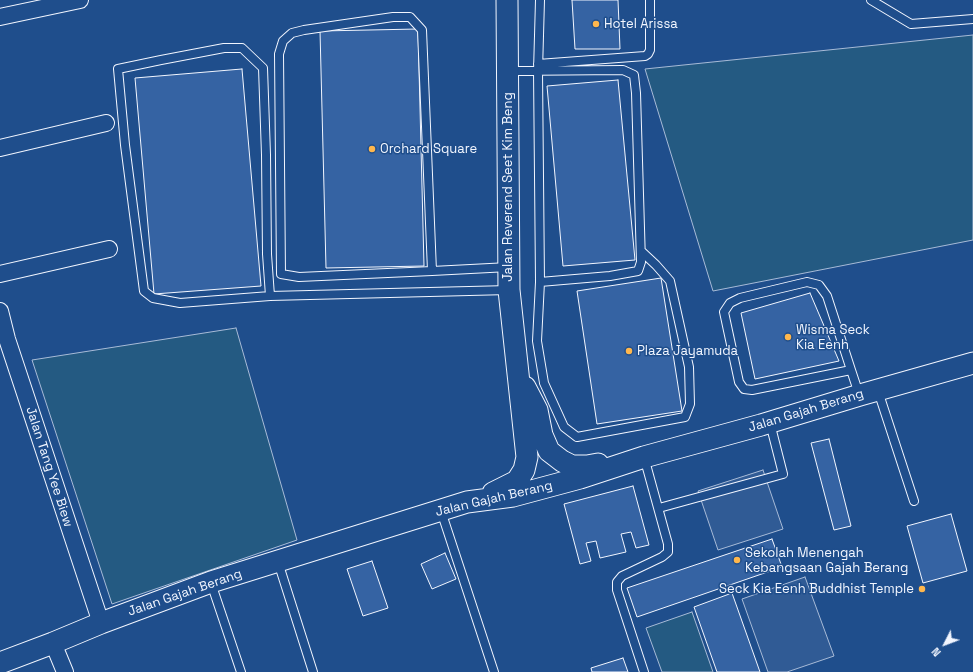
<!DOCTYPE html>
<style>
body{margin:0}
#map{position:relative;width:973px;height:672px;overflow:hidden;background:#1f4e8c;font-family:"Space Grotesk",sans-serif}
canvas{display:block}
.north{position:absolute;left:925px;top:624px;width:40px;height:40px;-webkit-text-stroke:3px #1f4e8c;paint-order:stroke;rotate:228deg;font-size:11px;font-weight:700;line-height:16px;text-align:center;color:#f2f6ff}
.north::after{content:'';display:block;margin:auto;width:14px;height:18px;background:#f2f6ff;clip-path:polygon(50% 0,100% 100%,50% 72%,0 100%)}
</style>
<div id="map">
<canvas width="973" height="672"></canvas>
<div class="north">N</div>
</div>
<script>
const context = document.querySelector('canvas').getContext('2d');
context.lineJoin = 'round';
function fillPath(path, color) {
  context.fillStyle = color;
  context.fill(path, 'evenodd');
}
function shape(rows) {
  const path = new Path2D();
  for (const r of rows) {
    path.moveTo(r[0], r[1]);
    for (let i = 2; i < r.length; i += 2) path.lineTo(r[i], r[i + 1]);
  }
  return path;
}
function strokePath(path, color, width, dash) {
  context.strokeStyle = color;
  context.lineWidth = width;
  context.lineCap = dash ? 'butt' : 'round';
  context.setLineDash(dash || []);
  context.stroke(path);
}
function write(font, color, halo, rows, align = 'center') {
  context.font = font + ' "Space Grotesk",sans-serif';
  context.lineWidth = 3;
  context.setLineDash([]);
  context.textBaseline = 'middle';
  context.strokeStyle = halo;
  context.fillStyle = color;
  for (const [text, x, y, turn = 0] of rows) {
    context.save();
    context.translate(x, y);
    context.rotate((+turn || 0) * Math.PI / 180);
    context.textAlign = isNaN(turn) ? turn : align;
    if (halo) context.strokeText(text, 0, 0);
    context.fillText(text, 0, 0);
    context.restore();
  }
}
const green = shape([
 [973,35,973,240,713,291,645,69,973,35],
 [236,328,297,540,112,604,32,360,236,328],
 [692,612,713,672,662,672,646,628,692,612]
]);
fillPath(green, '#245a82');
strokePath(green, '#a8bbd7', 1);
const parking = shape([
 [763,470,783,529,718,550,698,491,763,470],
 [805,577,834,656,787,672,768,672,742,599,805,577]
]);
fillPath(parking, '#305b95');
strokePath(parking, '#a8bbd7', 1);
const building = shape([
 [572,0,618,0,620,49,575,49,572,0],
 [418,29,424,266,326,268,320,31,418,29],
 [242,69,261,286,154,294,135,78,242,69],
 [618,80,635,260,563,266,547,86,618,80],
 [661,278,682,411,597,424,577,291,661,278],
 [810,293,839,361,755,379,741,313,810,293],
 [829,439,851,526,834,530,811,443,829,439],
 [633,486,649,545,636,548,631,532,621,534,626,552,600,558,596,541,586,543,591,561,580,564,564,504,633,486],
 [951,514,967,571,923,583,907,526,951,514],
 [772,539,782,567,637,617,627,588,772,539],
 [445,553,456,579,432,589,421,564,445,553],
 [372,561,388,608,363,616,347,569,372,561],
 [732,593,760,672,717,672,694,607,732,593],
 [623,658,628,672,592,672,591,668,623,658]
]);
fillPath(building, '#3563a3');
strokePath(building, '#f2f6ff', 1);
const service = shape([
 [540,0,538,71,540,282,537,341,544,383,564,427,577,437,685,417,690,404,689,367,670,281,656,265,641,251],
 [871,0,911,24,973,19],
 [538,64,645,56,648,54,650,50,650,0],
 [508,71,623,70,634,75,636,93,641,262,638,271,610,276,540,282],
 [432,271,422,30,410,17,393,17,304,30,292,33,283,41,279,54,281,274,299,277,432,271,509,267],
 [270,296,267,254,266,155,263,68,242,48,224,48,161,60,118,69,125,145,144,291,153,298,180,303,270,296,509,290],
 [851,370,752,390,744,389,739,382,724,312,730,303,740,298,807,282,819,285,827,296,851,370,859,394],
 [878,391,914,501],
 [659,508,783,474,770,423],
 [441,511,494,672],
 [278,562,313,672],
 [211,583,241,672],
 [644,672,617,590,617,582,622,576,662,557,668,552,668,544,644,457]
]);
const minor = shape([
 [0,17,80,0],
 [0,148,106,123],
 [0,274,109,249],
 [0,311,7,339,101,623],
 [53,643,65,672]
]);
const tertiary = shape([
 [525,387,537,410,542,435,549,451,562,461,572,466,587,466,598,464],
 [493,493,517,481,524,470,527,457,509,290,507,0],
 [0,663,53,643,101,623,211,582,467,502,513,496,580,478,644,457,761,425,860,395,973,363]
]);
strokePath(service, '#f2f6ff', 10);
strokePath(minor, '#f2f6ff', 18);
strokePath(tertiary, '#f2f6ff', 23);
strokePath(service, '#1f4e8c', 8);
strokePath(minor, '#1f4e8c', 16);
strokePath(tertiary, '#1f4e8c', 21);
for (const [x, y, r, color] of [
 [596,24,4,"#ffb74d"],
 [372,149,4,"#ffb74d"],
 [788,337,4,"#ffb74d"],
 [629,351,4,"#ffb74d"],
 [737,560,4,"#ffb74d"],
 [922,589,4,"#ffb74d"]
]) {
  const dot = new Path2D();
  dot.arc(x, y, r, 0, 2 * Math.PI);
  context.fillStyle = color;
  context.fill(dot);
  strokePath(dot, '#1f4e8c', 1.5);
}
write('13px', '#f2f6ff', '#1f4e8c', [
 ["Hotel Arissa",604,24],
 ["Orchard Square",380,149],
 ["Wisma Seck",796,330],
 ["Kia Eenh",796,345],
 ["Plaza Jayamuda",637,351],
 ["Sekolah Menengah",745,553],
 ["Kebangsaan Gajah Berang",745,568],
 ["Seck Kia Eenh Buddhist Temple",914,589,"right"]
], 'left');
write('13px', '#f2f6ff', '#1f4e8c', [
 ["Jalan Reverend Seet Kim Beng",508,187,-90],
 ["Jalan Gajah Berang",806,411,-17],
 ["Jalan Tang Yee Biew",49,467,72],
 ["Jalan Gajah Berang",494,499,-13],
 ["Jalan Gajah Berang",185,593,-19]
]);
</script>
